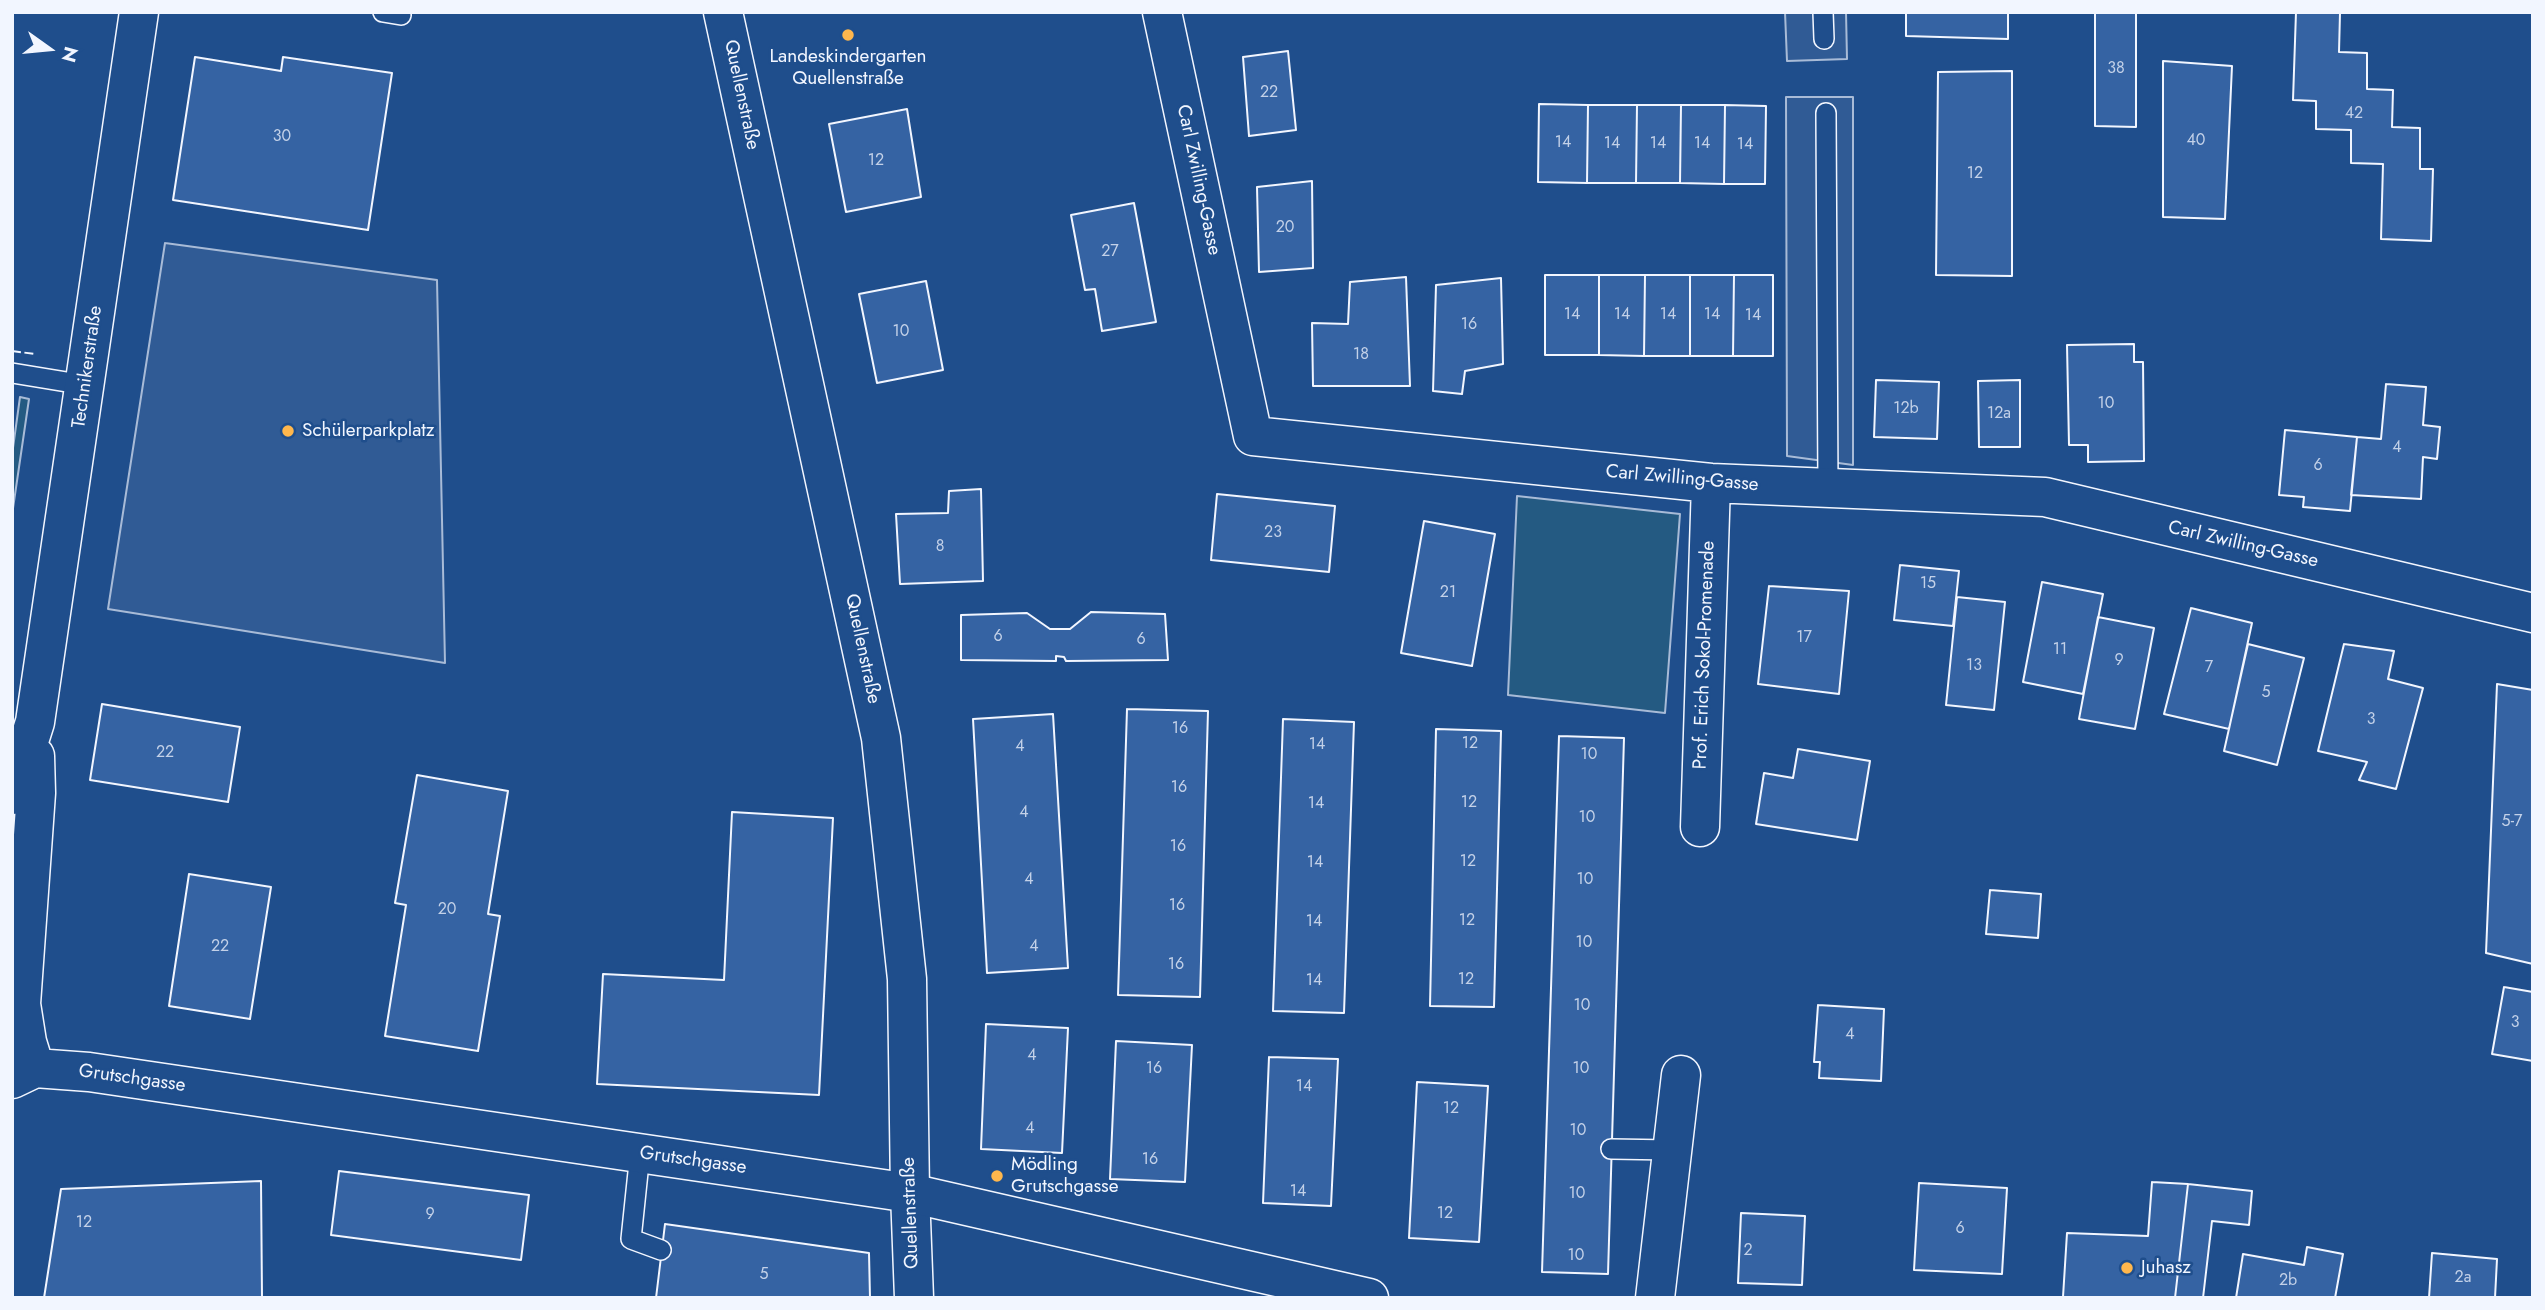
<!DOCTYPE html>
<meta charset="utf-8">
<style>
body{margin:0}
#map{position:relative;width:2545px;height:1310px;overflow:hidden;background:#1f4e8c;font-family:Jost,sans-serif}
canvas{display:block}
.frame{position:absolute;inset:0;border:14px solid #f2f6ff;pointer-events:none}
.north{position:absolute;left:14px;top:14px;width:70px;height:70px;-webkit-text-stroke:5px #1f4e8c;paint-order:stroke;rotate:105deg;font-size:19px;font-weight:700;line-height:28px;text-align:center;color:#f2f6ff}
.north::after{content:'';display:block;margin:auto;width:24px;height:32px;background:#f2f6ff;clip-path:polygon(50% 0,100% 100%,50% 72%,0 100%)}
</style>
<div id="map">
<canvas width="2545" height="1310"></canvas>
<div class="frame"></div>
<div class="north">N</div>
</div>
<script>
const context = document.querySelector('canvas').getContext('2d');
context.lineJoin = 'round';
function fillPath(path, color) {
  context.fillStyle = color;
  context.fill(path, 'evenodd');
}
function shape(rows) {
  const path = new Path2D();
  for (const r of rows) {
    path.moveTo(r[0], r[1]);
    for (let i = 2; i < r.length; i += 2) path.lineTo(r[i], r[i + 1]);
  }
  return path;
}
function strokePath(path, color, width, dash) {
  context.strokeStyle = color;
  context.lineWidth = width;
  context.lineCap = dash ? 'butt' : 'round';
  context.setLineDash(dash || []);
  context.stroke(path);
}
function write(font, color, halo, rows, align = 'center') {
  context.font = font + ' Jost,sans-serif';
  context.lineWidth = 5;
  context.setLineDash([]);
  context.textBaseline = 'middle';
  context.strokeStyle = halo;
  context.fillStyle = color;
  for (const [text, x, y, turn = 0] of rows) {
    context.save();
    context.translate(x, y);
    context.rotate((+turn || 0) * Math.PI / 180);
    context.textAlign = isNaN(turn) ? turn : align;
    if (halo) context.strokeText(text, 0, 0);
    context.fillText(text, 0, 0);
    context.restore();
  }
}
const green = shape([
 [20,397,29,399,12,515,12,455,20,397],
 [1517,496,1680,514,1665,713,1508,695,1517,496]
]);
fillPath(green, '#245a82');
strokePath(green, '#a8bbd7', 2);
const parking = shape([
 [1785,12,1846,12,1847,59,1787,61,1785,12],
 [1786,97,1853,97,1853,465,1787,456,1786,97],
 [165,243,437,280,445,663,108,609,165,243]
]);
fillPath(parking, '#305b95');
strokePath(parking, '#a8bbd7', 2);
const building = shape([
 [1906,12,2008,12,2008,39,1906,36,1906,12],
 [2095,12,2136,12,2136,127,2095,126,2095,12],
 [2296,12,2340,13,2339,52,2367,53,2367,89,2393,90,2392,127,2420,128,2420,169,2433,169,2431,241,2381,239,2383,164,2351,163,2351,130,2316,129,2316,101,2293,100,2296,12],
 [1288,51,1296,130,1249,136,1243,57,1288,51],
 [195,57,281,71,283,57,392,73,368,230,173,200,195,57],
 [2163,61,2232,66,2225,219,2163,217,2163,61],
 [2012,71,2012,276,1936,275,1938,72,2012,71],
 [1539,104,1588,105,1587,183,1538,182,1539,104],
 [1588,105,1637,105,1636,183,1587,183,1588,105],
 [1637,105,1681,105,1680,183,1636,183,1637,105],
 [1681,105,1725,105,1724,184,1680,183,1681,105],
 [1725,105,1766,106,1765,184,1724,184,1725,105],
 [907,109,921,197,846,212,829,124,907,109],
 [1312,181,1313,268,1259,272,1257,187,1312,181],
 [1134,203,1156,322,1102,331,1095,289,1085,290,1071,215,1134,203],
 [1545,275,1599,275,1599,355,1545,355,1545,275],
 [1599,275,1645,275,1644,356,1599,355,1599,275],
 [1645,275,1690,275,1690,356,1644,356,1645,275],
 [1690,275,1734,275,1733,356,1690,356,1690,275],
 [1734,275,1773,275,1773,356,1733,356,1734,275],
 [1406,277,1410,386,1313,386,1312,323,1348,324,1350,282,1406,277],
 [1501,278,1503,364,1465,371,1462,394,1433,391,1436,285,1501,278],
 [926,281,943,370,877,383,859,294,926,281],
 [2134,344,2134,362,2143,362,2144,461,2088,462,2088,445,2069,445,2067,345,2134,344],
 [1876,380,1939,382,1937,439,1874,437,1876,380],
 [2020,380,2020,447,1979,447,1978,381,2020,380],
 [2386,384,2426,387,2423,425,2440,427,2437,459,2423,457,2421,499,2351,495,2357,437,2381,439,2386,384],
 [2285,430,2357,437,2350,511,2303,507,2304,497,2279,495,2285,430],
 [981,489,983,581,900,584,896,514,948,513,949,491,981,489],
 [1217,494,1335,506,1329,572,1211,560,1217,494],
 [1424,521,1495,534,1472,666,1401,653,1424,521],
 [1900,565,1959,571,1953,626,1894,620,1900,565],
 [2042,582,2103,594,2083,694,2023,682,2042,582],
 [1769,586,1849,591,1839,694,1758,684,1769,586],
 [1957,597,2005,602,1994,710,1946,705,1957,597],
 [2191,608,2252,623,2229,729,2164,714,2191,608],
 [1091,612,1165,614,1168,660,1066,661,1064,657,1056,656,1056,661,961,660,961,615,1027,613,1050,629,1070,629,1091,612],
 [2098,617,2154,628,2135,729,2079,719,2098,617],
 [2248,644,2304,658,2277,765,2224,751,2248,644],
 [2344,644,2394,651,2388,679,2423,688,2396,789,2359,780,2367,762,2318,751,2344,644],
 [2497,684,2533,690,2533,964,2486,953,2497,684],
 [102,704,240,727,228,802,90,780,102,704],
 [1127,709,1208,711,1200,997,1118,995,1127,709],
 [1053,714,1068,968,987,973,973,719,1053,714],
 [1283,719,1354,722,1344,1013,1273,1011,1283,719],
 [1436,729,1501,731,1494,1007,1430,1006,1436,729],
 [1559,736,1624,738,1608,1274,1542,1272,1559,736],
 [1798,749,1870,761,1857,840,1756,824,1764,773,1793,778,1798,749],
 [417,775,508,791,488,914,500,916,478,1051,385,1036,406,905,395,903,417,775],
 [732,812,833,818,819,1095,597,1084,603,974,724,980,732,812],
 [189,874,271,887,250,1019,169,1006,189,874],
 [1990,890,2041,894,2038,938,1986,934,1990,890],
 [2504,987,2533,992,2533,1061,2492,1054,2504,987],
 [1818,1005,1884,1009,1881,1081,1819,1078,1820,1062,1814,1062,1818,1005],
 [986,1024,1068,1028,1062,1153,981,1149,986,1024],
 [1116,1041,1192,1045,1185,1182,1110,1179,1116,1041],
 [1269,1057,1338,1059,1331,1206,1263,1203,1269,1057],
 [1417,1082,1488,1086,1479,1242,1409,1238,1417,1082],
 [339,1171,529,1195,521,1260,331,1235,339,1171],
 [261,1181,262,1298,44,1298,61,1189,261,1181],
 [2152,1182,2188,1184,2175,1298,2063,1297,2067,1233,2148,1236,2152,1182],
 [1919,1183,2007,1188,2002,1274,1914,1270,1919,1183],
 [2188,1184,2252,1191,2249,1225,2212,1221,2203,1298,2175,1298,2188,1184],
 [1741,1213,1805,1216,1802,1285,1738,1283,1741,1213],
 [665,1224,869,1253,870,1298,656,1298,665,1224],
 [2307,1247,2343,1254,2335,1298,2236,1298,2243,1254,2304,1265,2307,1247],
 [2432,1253,2497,1259,2495,1298,2429,1298,2432,1253]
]);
fillPath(building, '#3563a3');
strokePath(building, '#f2f6ff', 2);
const lane = shape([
 [383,12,401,15],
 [1823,12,1824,39],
 [1826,113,1828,489],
 [12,373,85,385],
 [1611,1149,1672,1150],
 [640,1153,631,1239,661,1250]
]);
const street = shape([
 [723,12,881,738,907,979,910,1193,914,1298],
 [1162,12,1253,436,1711,483,2045,497,2533,613],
 [1700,827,1711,483],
 [1655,1298,1681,1075]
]);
const secondary = shape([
 [12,795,35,722,139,12],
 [35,1068,27,1042,21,1004,36,793,35,756],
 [12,1079,35,1068,89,1072,910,1193,1369,1298]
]);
strokePath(lane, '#f2f6ff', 22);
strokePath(street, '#f2f6ff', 41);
strokePath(secondary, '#f2f6ff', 41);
strokePath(lane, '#1f4e8c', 19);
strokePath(street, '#1f4e8c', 38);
strokePath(secondary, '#1f4e8c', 38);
strokePath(shape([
 [12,351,35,354]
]), '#f2f6ff', 2, [9, 3.5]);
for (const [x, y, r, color] of [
 [848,35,7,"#ffb74d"],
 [288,431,7,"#ffb74d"],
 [997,1176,7,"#ffb74d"],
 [2127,1268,7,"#ffb74d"]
]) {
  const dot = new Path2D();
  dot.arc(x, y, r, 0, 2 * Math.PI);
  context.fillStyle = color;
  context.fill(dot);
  strokePath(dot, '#1f4e8c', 2.5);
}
write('16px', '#c3d1e8', null, [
 ["38",2116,69],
 ["22",1269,93],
 ["42",2354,114],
 ["30",282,137],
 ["40",2196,141],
 ["14",1563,143],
 ["14",1612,144],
 ["14",1658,144],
 ["14",1702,144],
 ["14",1745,145],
 ["12",876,161],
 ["12",1975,174],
 ["20",1285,228],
 ["27",1110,252],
 ["14",1572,315],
 ["14",1622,315],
 ["14",1668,315],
 ["14",1712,315],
 ["14",1753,316],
 ["16",1469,325],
 ["10",901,332],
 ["18",1361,355],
 ["10",2106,404],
 ["12b",1906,409],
 ["12a",1999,414],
 ["4",2397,448],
 ["6",2318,466],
 ["23",1273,533],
 ["8",940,547],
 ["15",1928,584],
 ["21",1448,593],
 ["6",998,637],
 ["17",1804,638],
 ["6",1141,640],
 ["11",2060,650],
 ["9",2119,661],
 ["13",1974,666],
 ["7",2209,668],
 ["5",2266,693],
 ["3",2371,720],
 ["16",1180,729],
 ["12",1470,744],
 ["14",1317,745],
 ["4",1020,747],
 ["22",165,753],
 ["10",1589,755],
 ["16",1179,788],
 ["12",1469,803],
 ["14",1316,804],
 ["4",1024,813],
 ["10",1587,818],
 ["5-7",2512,822],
 ["16",1178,847],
 ["12",1468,862],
 ["14",1315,863],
 ["4",1029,880],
 ["10",1585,880],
 ["16",1177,906],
 ["20",447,910],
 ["12",1467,921],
 ["14",1314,922],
 ["10",1584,943],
 ["22",220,947],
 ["4",1034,947],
 ["16",1176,965],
 ["12",1466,980],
 ["14",1314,981],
 ["10",1582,1006],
 ["3",2515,1023],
 ["4",1850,1035],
 ["4",1032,1056],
 ["16",1154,1069],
 ["10",1581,1069],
 ["14",1304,1087],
 ["12",1451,1109],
 ["4",1030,1129],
 ["10",1578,1131],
 ["16",1150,1160],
 ["14",1298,1192],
 ["10",1577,1194],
 ["12",1445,1214],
 ["9",430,1215],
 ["12",84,1223],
 ["6",1960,1229],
 ["2",1748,1251],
 ["10",1576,1256],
 ["5",764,1275],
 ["2a",2463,1278],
 ["2b",2288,1281]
]);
write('19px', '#f2f6ff', '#1f4e8c', [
 ["Landeskindergarten",848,57,"center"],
 ["Quellenstraße",848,79,"center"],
 ["Schülerparkplatz",302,431],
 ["Mödling",1011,1165],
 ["Grutschgasse",1011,1187],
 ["Juhasz",2141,1268]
], 'left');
write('19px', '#f2f6ff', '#1f4e8c', [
 ["Quellenstraße",741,95,78],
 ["Carl Zwilling-Gasse",1198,180,78],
 ["Technikerstraße",88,367,-82],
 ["Carl Zwilling-Gasse",1682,479,5],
 ["Carl Zwilling-Gasse",2243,545,13],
 ["Quellenstraße",862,649,78],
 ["Prof. Erich Sokol-Promenade",1705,655,-88],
 ["Grutschgasse",132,1079,8],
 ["Grutschgasse",693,1161,8],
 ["Quellenstraße",911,1213,-92]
]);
</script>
